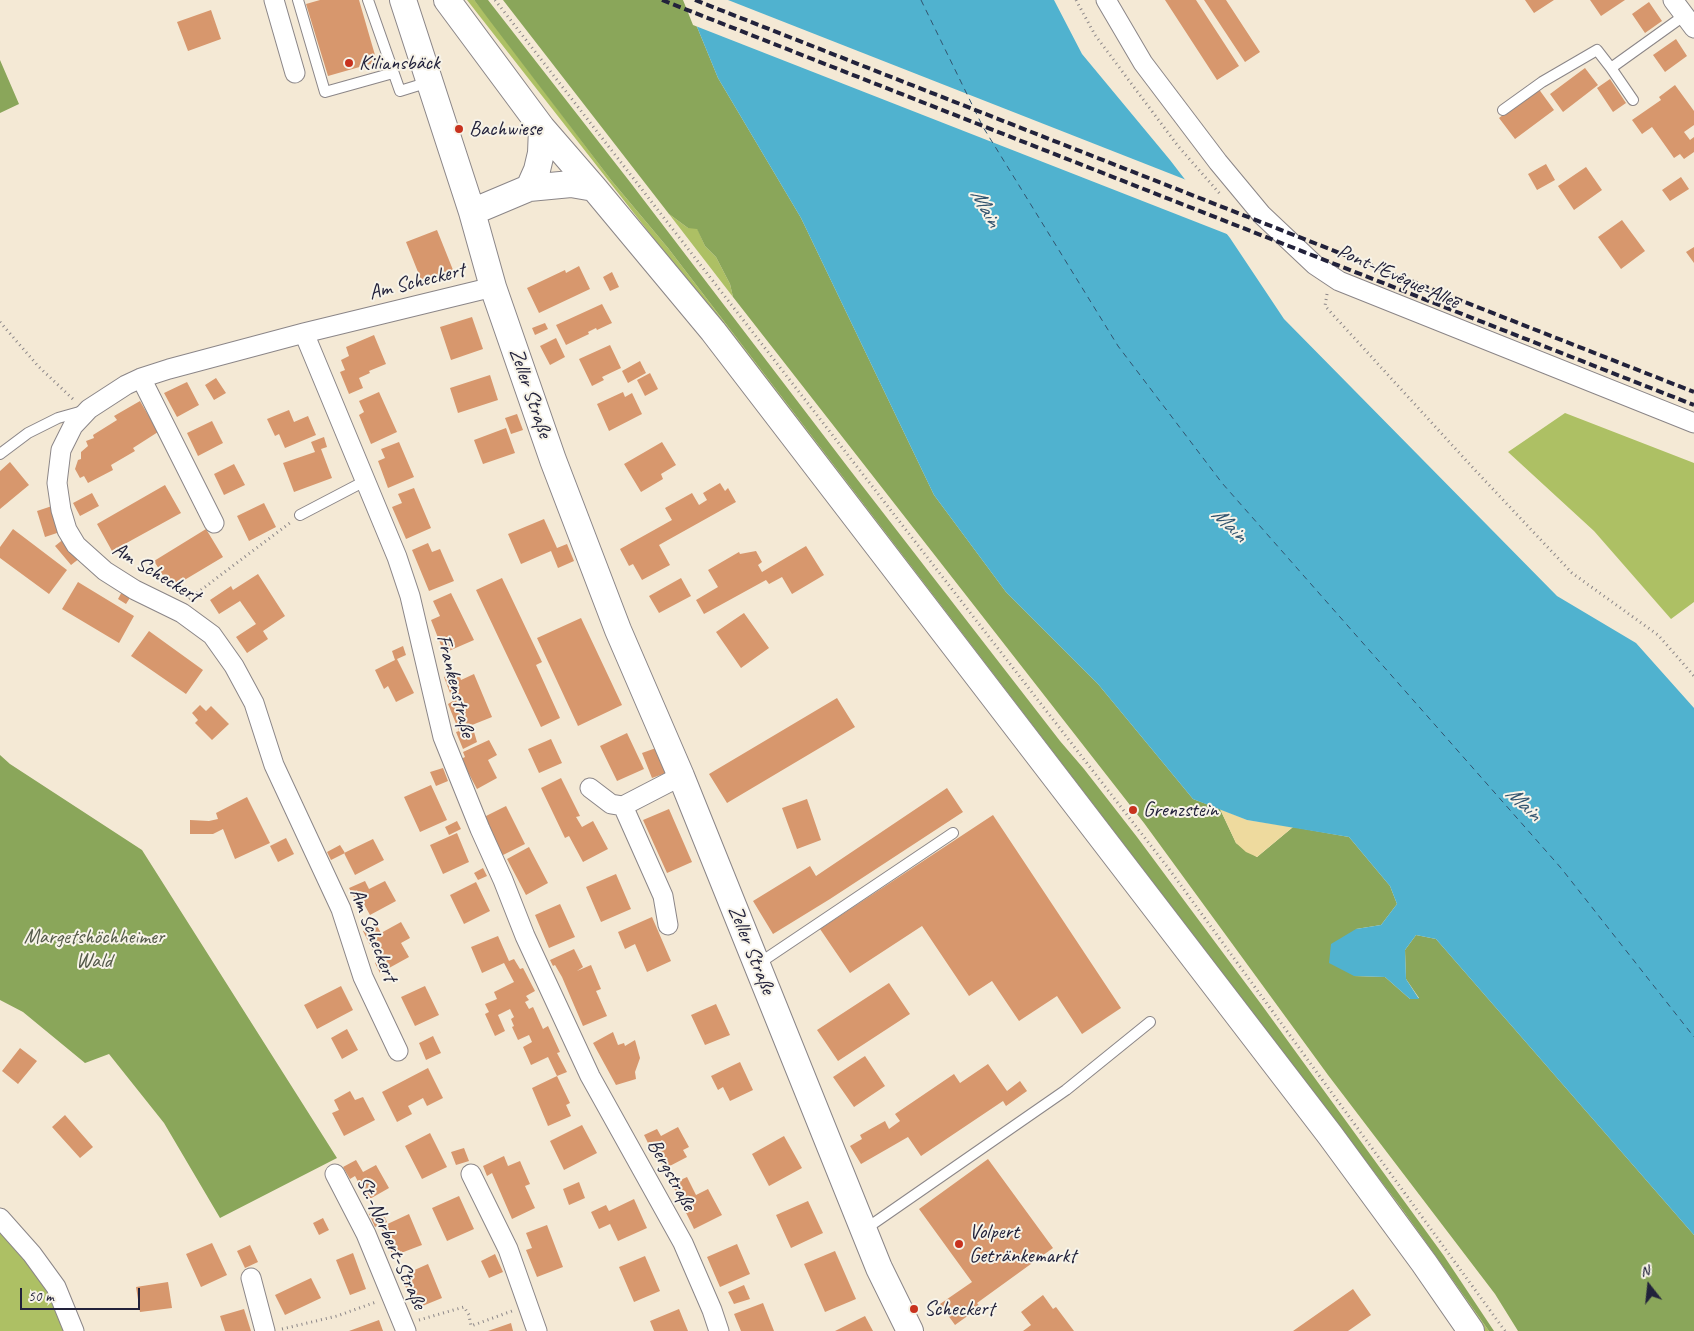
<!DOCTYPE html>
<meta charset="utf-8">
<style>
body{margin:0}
#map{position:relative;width:1694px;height:1331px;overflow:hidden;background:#f4e9d5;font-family:Caveat,sans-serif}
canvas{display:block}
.north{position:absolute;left:1624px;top:1261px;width:50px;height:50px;-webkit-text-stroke:4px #f7f3e8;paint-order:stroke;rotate:344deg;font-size:14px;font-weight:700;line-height:20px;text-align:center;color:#22223b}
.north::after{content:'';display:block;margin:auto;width:18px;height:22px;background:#22223b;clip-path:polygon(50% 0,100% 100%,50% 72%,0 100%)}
.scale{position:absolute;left:20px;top:1288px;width:120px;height:22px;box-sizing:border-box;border:2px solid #22223b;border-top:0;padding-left:6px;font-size:15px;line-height:18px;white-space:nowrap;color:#22223b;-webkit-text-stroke:4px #f7f3e8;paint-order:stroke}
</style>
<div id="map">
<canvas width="1694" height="1331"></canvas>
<div class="north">N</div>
<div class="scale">50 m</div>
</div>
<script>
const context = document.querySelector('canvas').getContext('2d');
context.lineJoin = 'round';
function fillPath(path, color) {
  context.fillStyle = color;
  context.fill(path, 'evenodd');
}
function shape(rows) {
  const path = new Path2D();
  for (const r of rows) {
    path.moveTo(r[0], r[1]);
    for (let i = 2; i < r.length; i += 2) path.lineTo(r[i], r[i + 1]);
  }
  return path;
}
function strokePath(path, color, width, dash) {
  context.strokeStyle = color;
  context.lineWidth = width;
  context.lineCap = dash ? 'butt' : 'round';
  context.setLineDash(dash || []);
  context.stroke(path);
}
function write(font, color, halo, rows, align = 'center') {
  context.font = font + ' Caveat,sans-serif';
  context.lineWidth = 4;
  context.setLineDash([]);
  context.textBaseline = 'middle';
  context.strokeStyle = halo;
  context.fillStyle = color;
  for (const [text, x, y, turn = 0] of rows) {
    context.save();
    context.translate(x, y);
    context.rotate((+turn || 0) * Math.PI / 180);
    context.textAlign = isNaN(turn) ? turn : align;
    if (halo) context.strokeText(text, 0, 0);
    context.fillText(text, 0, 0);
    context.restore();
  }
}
fillPath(shape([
 [467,0,474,0,492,22,611,180,668,248,1400,1206,1489,1331,1482,1331,723,327],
 [669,214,688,228,697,228,705,246,716,257,730,284,733,297],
 [1565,413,1694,463,1694,602,1671,619,1594,531,1508,452],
 [0,1227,42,1274,68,1331,0,1331]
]), '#adc064');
fillPath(shape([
 [474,0,488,0,630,182,850,470,1060,741,1084,769,1137,837,1261,1004,1444,1256,1494,1331,1489,1331,1400,1206,668,248,611,180],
 [503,0,686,0,718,78,801,218,934,495,1006,592,1098,684,1193,799,1220,809,1236,843,1257,857,1293,827,1349,837,1390,886,1397,904,1381,925,1356,929,1354,976,1385,977,1410,999,1419,998,1406,979,1405,950,1416,935,1436,939,1694,1235,1694,1331,1518,1331,1495,1294,1328,1075,1144,823,733,297,730,284,716,257,705,246,697,229,688,228,669,214],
 [0,60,19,104,0,113],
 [0,755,10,764,142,850,337,1158,220,1218,164,1123,109,1054,85,1063,23,1012,0,1000]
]), '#8aa65a');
fillPath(shape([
 [1220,809,1247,820,1293,827,1257,857,1246,852,1236,843]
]), '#eeda9e');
fillPath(shape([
 [686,0,1054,0,1082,54,1170,160,1230,238,1284,319,1557,596,1636,643,1694,708,1694,1235,1436,939,1416,935,1405,950,1406,979,1419,999,1410,999,1385,977,1354,976,1329,963,1331,944,1356,929,1381,925,1397,904,1390,886,1349,837,1247,820,1193,799,1098,684,1006,592,934,495,801,218,718,78]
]), '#50b2cf');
fillPath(shape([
 [683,0,728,0,1189,181,1232,236,693,25]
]), '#f4e9d5');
strokePath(shape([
 [921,0,983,127,1118,346,1222,483,1561,868,1694,1037]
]), '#32546f', 1, [6, 5]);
fillPath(shape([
 [320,0,359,0,377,62,328,76,306,4],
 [1165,0,1196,0,1239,66,1217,80],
 [1204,0,1226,0,1260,52,1245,62],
 [1525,0,1554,0,1534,13],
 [1590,0,1625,0,1601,16],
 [1649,2,1662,21,1645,33,1632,14],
 [211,10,221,39,188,51,177,22],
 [1676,39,1687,56,1665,72,1653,55],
 [1585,68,1598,85,1563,112,1550,94],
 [1610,79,1626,103,1613,112,1597,88],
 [1675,85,1694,111,1694,125,1684,132,1690,140,1694,137,1694,152,1684,159,1680,154,1674,158,1652,127,1642,134,1632,120,1661,100,1659,97],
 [1538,88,1554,110,1515,139,1499,118],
 [1546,164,1555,180,1537,190,1528,174],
 [1586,167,1602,190,1574,210,1558,186],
 [1681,177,1689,189,1670,201,1662,190],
 [1622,220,1645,251,1621,269,1598,237],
 [437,230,453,270,422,282,406,242],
 [1694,247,1694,263,1686,252],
 [579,266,590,289,539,313,527,288,565,270,566,273],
 [612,272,619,287,610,291,603,277],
 [602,304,612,323,597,330,596,328,588,332,589,334,566,345,556,325],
 [472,317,483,349,451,360,440,327],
 [545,323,548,329,535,335,532,328],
 [374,335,386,364,369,371,370,373,359,378,363,388,349,394,340,372,345,370,341,360,349,356,346,347],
 [556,338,565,357,550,365,540,346],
 [610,345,621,368,602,377,604,380,592,386,579,359],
 [640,361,646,373,628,383,622,371],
 [650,373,658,389,645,396,637,380],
 [490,375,498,400,458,413,450,388],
 [216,378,226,393,214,400,205,385],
 [187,382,199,405,177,417,164,393],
 [379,392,397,432,371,444,359,415,364,412,359,401],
 [623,392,625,397,632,393,642,414,609,431,597,404],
 [140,401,158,432,133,448,135,451,111,465,113,470,88,483,84,476,80,478,75,469,78,460,81,459,81,452,88,446,86,441,94,438,93,435,117,420,114,416],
 [289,410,294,422,308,416,316,435,285,448,279,434,275,436,267,419],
 [517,414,523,430,511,434,505,418],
 [212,421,223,443,198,456,187,433],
 [506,428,515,453,483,464,474,440],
 [324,437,327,447,321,449,332,478,294,492,283,463,315,452,311,442],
 [399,442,414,477,388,488,378,461,385,458,381,449],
 [662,442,676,465,661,474,663,479,641,492,624,464],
 [10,462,29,485,0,509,0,471],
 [234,464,245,485,224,495,214,474],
 [720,483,725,491,728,488,736,502,659,545,670,565,642,580,633,564,629,566,620,549,672,520,665,508,692,493,699,505,707,500,703,493],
 [165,485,181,513,112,551,97,524],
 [414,488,431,528,406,539,392,507,402,503,398,494],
 [92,493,99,506,80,516,73,503],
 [264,503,276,527,249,541,237,516],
 [52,506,60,532,45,537,37,511],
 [544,519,557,548,567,544,574,561,558,568,551,551,521,564,508,534],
 [13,529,67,570,49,594,0,558,0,547],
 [206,529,223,557,171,588,154,561],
 [65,538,80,558,71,565,55,546],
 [428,543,432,552,440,549,454,581,429,591,412,550],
 [806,546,824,575,792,594,782,577,769,584,766,580,704,614,696,600,718,587,708,570,739,552,740,554,756,551,762,562,758,565,762,572],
 [258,574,285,616,263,631,268,639,247,653,236,637,256,624,240,601,219,614,210,600,231,586,233,590],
 [502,578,542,662,536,665,560,718,541,727,476,590],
 [681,578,691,596,659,613,649,596],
 [78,582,134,616,119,643,62,609],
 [124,588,133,593,126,604,118,599],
 [451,593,474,640,444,653,431,620,440,616,433,601],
 [744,613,769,648,741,668,716,632],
 [581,618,622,705,578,726,537,638],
 [149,631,203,670,186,694,131,656],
 [403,646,406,655,397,659,414,693,396,702,388,686,384,689,375,670,395,660,392,651],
 [458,672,461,680,474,674,492,717,472,725,477,742,463,749,456,732,459,731,448,704,453,701,444,677],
 [837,698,855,727,727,803,709,774],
 [200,705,206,711,211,706,229,724,212,740,195,723,198,720,192,713],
 [627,733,644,769,617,781,600,746],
 [551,739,562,763,539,773,528,749],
 [489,740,497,755,488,760,497,778,477,789,461,759,465,757,463,752],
 [656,748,666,773,652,778,642,753],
 [443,768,448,781,436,786,430,772],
 [561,778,580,816,576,817,582,827,593,821,608,849,583,862,569,836,565,838,541,788],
 [431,785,447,820,420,832,404,797],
 [947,788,963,812,830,899,773,934,753,901,810,866,816,876],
 [247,797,270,843,235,859,223,829,213,834,190,834,190,820,209,821,218,819,216,813],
 [807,799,821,840,797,849,782,808],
 [506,806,525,844,501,856,482,818],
 [669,809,692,862,667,873,643,820],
 [993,815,1121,1008,1082,1034,1057,996,1019,1021,992,981,969,996,922,926,850,973,820,929],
 [457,821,461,829,449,835,445,827],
 [457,833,469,862,443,874,430,845],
 [286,838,294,854,278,862,270,846],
 [373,839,384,860,355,875,344,853],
 [340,845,345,853,331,860,327,852],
 [529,847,548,883,526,895,507,859],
 [483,868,487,876,478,880,474,873],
 [616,874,631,909,601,922,586,887],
 [365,881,369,889,385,881,396,901,370,915,359,895,354,897,349,888],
 [476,882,490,911,464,924,450,895],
 [560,904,575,937,549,948,535,915],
 [652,917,671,961,647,972,635,944,625,949,618,932],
 [401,922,410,938,401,943,409,957,380,973,375,963,378,961,363,931,376,924,381,933],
 [498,936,509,961,514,959,520,969,523,968,535,991,526,996,529,1000,525,1002,529,1009,533,1007,543,1029,548,1026,560,1052,557,1053,567,1072,557,1076,548,1057,531,1065,523,1047,532,1042,529,1035,518,1040,512,1027,514,1026,511,1019,514,1017,510,1009,498,1015,505,1031,495,1036,485,1014,489,1012,485,1004,497,999,494,992,514,982,504,963,482,973,471,947],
 [574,949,583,967,577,971,591,965,601,989,596,991,607,1016,583,1026,562,977,555,965,553,966,550,960],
 [889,983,910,1014,838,1061,817,1030],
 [341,986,353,1010,317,1029,304,1005],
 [425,986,439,1015,415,1026,401,997],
 [716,1004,730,1035,705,1045,691,1015],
 [347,1029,358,1050,342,1059,331,1038],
 [613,1032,618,1045,624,1043,625,1046,635,1040,640,1058,635,1072,636,1079,616,1085,593,1043],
 [433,1036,441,1053,426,1060,419,1043],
 [20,1048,37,1061,18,1084,2,1071],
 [865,1056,885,1086,854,1107,833,1077],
 [740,1062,753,1090,730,1101,723,1087,718,1090,711,1076],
 [988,1064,1007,1091,1020,1081,1027,1091,1006,1106,1003,1101,921,1156,908,1137,861,1164,850,1146,862,1139,860,1135,885,1121,889,1129,900,1121,895,1114,954,1074,960,1083],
 [428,1068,443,1098,427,1106,423,1098,408,1106,412,1114,397,1122,382,1092],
 [557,1076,570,1103,566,1105,571,1116,548,1126,532,1088],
 [350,1091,355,1100,363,1097,375,1120,344,1136,332,1113,339,1110,334,1100],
 [65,1115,93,1147,80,1158,52,1127],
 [582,1125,597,1153,564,1170,550,1141],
 [678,1127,689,1147,683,1150,687,1157,664,1169,650,1142,648,1143,644,1135,657,1129,661,1136],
 [430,1133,447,1167,422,1179,405,1146],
 [784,1136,802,1168,769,1186,752,1154],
 [464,1148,469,1161,456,1165,451,1152],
 [504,1156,508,1166,520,1161,530,1184,525,1186,535,1208,512,1219,492,1173,487,1176,483,1166],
 [988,1159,1053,1248,977,1303,980,1307,955,1325,940,1304,972,1282,919,1209],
 [356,1160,363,1172,376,1165,389,1188,368,1200,355,1176,350,1179,343,1167],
 [687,1177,696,1195,708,1189,722,1215,694,1229,672,1184],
 [579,1182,585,1198,569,1205,563,1189],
 [459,1196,474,1229,447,1241,432,1208],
 [634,1199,647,1228,618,1241,610,1224,599,1229,591,1212,606,1205,609,1211],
 [808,1201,823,1233,791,1248,776,1215],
 [381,1209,387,1222,375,1227,369,1214],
 [409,1214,422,1245,393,1256,381,1227],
 [323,1218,329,1230,319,1235,313,1223],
 [547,1225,563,1267,537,1277,526,1250,532,1248,526,1233],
 [212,1243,227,1275,201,1287,186,1254],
 [737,1244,750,1274,720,1287,707,1257],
 [250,1245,258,1262,245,1268,237,1251],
 [835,1251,856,1299,825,1312,804,1264],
 [353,1253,366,1289,350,1295,336,1260],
 [495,1254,503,1272,489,1278,481,1261],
 [645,1256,660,1291,634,1302,619,1267],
 [428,1264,442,1298,415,1309,401,1276],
 [311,1278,321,1298,285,1315,275,1295],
 [168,1282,172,1308,140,1312,136,1287],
 [744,1285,750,1299,734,1304,728,1292],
 [1353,1289,1371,1315,1348,1331,1293,1331],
 [1043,1295,1053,1309,1056,1307,1074,1331,1023,1331,1031,1325,1021,1312],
 [763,1303,774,1331,741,1331,734,1314],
 [244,1309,251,1331,225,1331,220,1316],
 [679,1309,688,1331,654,1331,650,1321],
 [865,1316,873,1331,835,1331],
 [379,1320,383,1331,349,1331],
 [511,1323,513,1331,488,1331]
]), '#d7976d');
const lane = shape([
 [298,0,325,92,393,73],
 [368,0,400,91,429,82],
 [1611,68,1633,100],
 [1503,110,1542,82,1597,50,1611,68,1685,15],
 [0,454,28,433,58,418,83,411],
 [300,515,365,481],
 [758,964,953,833],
 [864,1230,1066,1090,1150,1022]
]);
const street = shape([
 [274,0,295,73],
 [1106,0,1143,63,1218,162,1262,215,1315,265,1339,281,1694,423],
 [1673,0,1694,28],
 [304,333,397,557,410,596,443,737,480,829,503,880,525,936,590,1076,683,1243,712,1310,719,1331],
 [141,378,214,523],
 [590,788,611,804,623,806,681,776],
 [623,806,663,896,668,925],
 [398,1051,363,977,341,909,274,765,254,703,234,666,212,635,182,613,135,590,105,571,76,545,67,530,61,510,57,483,61,450,73,426,89,409,126,385,141,378,169,369,304,333,493,287],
 [335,1174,366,1234,406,1331],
 [471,1174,508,1249,537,1331],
 [0,1218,32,1254,56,1287,74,1331],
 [251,1278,265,1331]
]);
const secondary = shape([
 [403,0,472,212,493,287,553,460,618,630,681,776,879,1268,910,1331],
 [447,0,542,128,594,188,713,331,1330,1135,1424,1263,1471,1331],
 [529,188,537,170,541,153,542,128],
 [472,212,529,188,571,184,594,188]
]);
strokePath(lane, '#8b8688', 12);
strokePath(street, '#8b8688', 21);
strokePath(secondary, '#8b8688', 28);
strokePath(shape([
 [495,0,1169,869,1505,1331],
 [1076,0,1095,35,1178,146,1220,194],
 [1327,294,1325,306,1474,469,1572,573,1658,635,1694,676],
 [0,322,38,366,75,401],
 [189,599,291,522],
 [419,1320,464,1307,469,1315,471,1326,512,1311],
 [282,1329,337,1316,376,1302]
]), '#8b8688', 3, [1, 4]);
strokePath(lane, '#fff', 10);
strokePath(street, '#fff', 19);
strokePath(secondary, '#fff', 26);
strokePath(shape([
 [662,0,1694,405],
 [695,0,1694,392]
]), '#22223b', 4, [8, 4]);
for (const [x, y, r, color] of [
 [349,63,5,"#c8321e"],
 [459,129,5,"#c8321e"],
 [1133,810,5,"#c8321e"],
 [959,1244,5,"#c8321e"],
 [914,1309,5,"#c8321e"]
]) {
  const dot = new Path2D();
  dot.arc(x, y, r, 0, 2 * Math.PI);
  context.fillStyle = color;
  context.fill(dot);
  strokePath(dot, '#f7f3e8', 2);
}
write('21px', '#22223b', '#f7f3e8', [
 ["Kiliansbäck",359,63],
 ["Bachwiese",469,129],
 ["Grenzstein",1143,810],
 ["Volpert",969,1232],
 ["Getränkemarkt",969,1256],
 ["Scheckert",924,1309]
], 'left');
write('21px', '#22223b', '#f7f3e8', [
 ["Pont-l'Evêque-Allee",1398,277,24],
 ["Am Scheckert",417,282,-14],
 ["Zeller Straße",530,393,71],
 ["Am Scheckert",156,573,31],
 ["Frankenstraße",455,686,76],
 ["Am Scheckert",373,935,69],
 ["Zeller Straße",751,950,68],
 ["Bergstraße",671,1175,61],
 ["St.-Norbert-Straße",391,1243,66]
]);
write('21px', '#535949', '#f7f3e8', [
 ["Margetshöchheimer",94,937],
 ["Wald",94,961]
]);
write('italic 22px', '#32546f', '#f7f3e8', [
 ["Main",985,208,61],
 ["Main",1229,525,44],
 ["Main",1523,804,43]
]);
</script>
